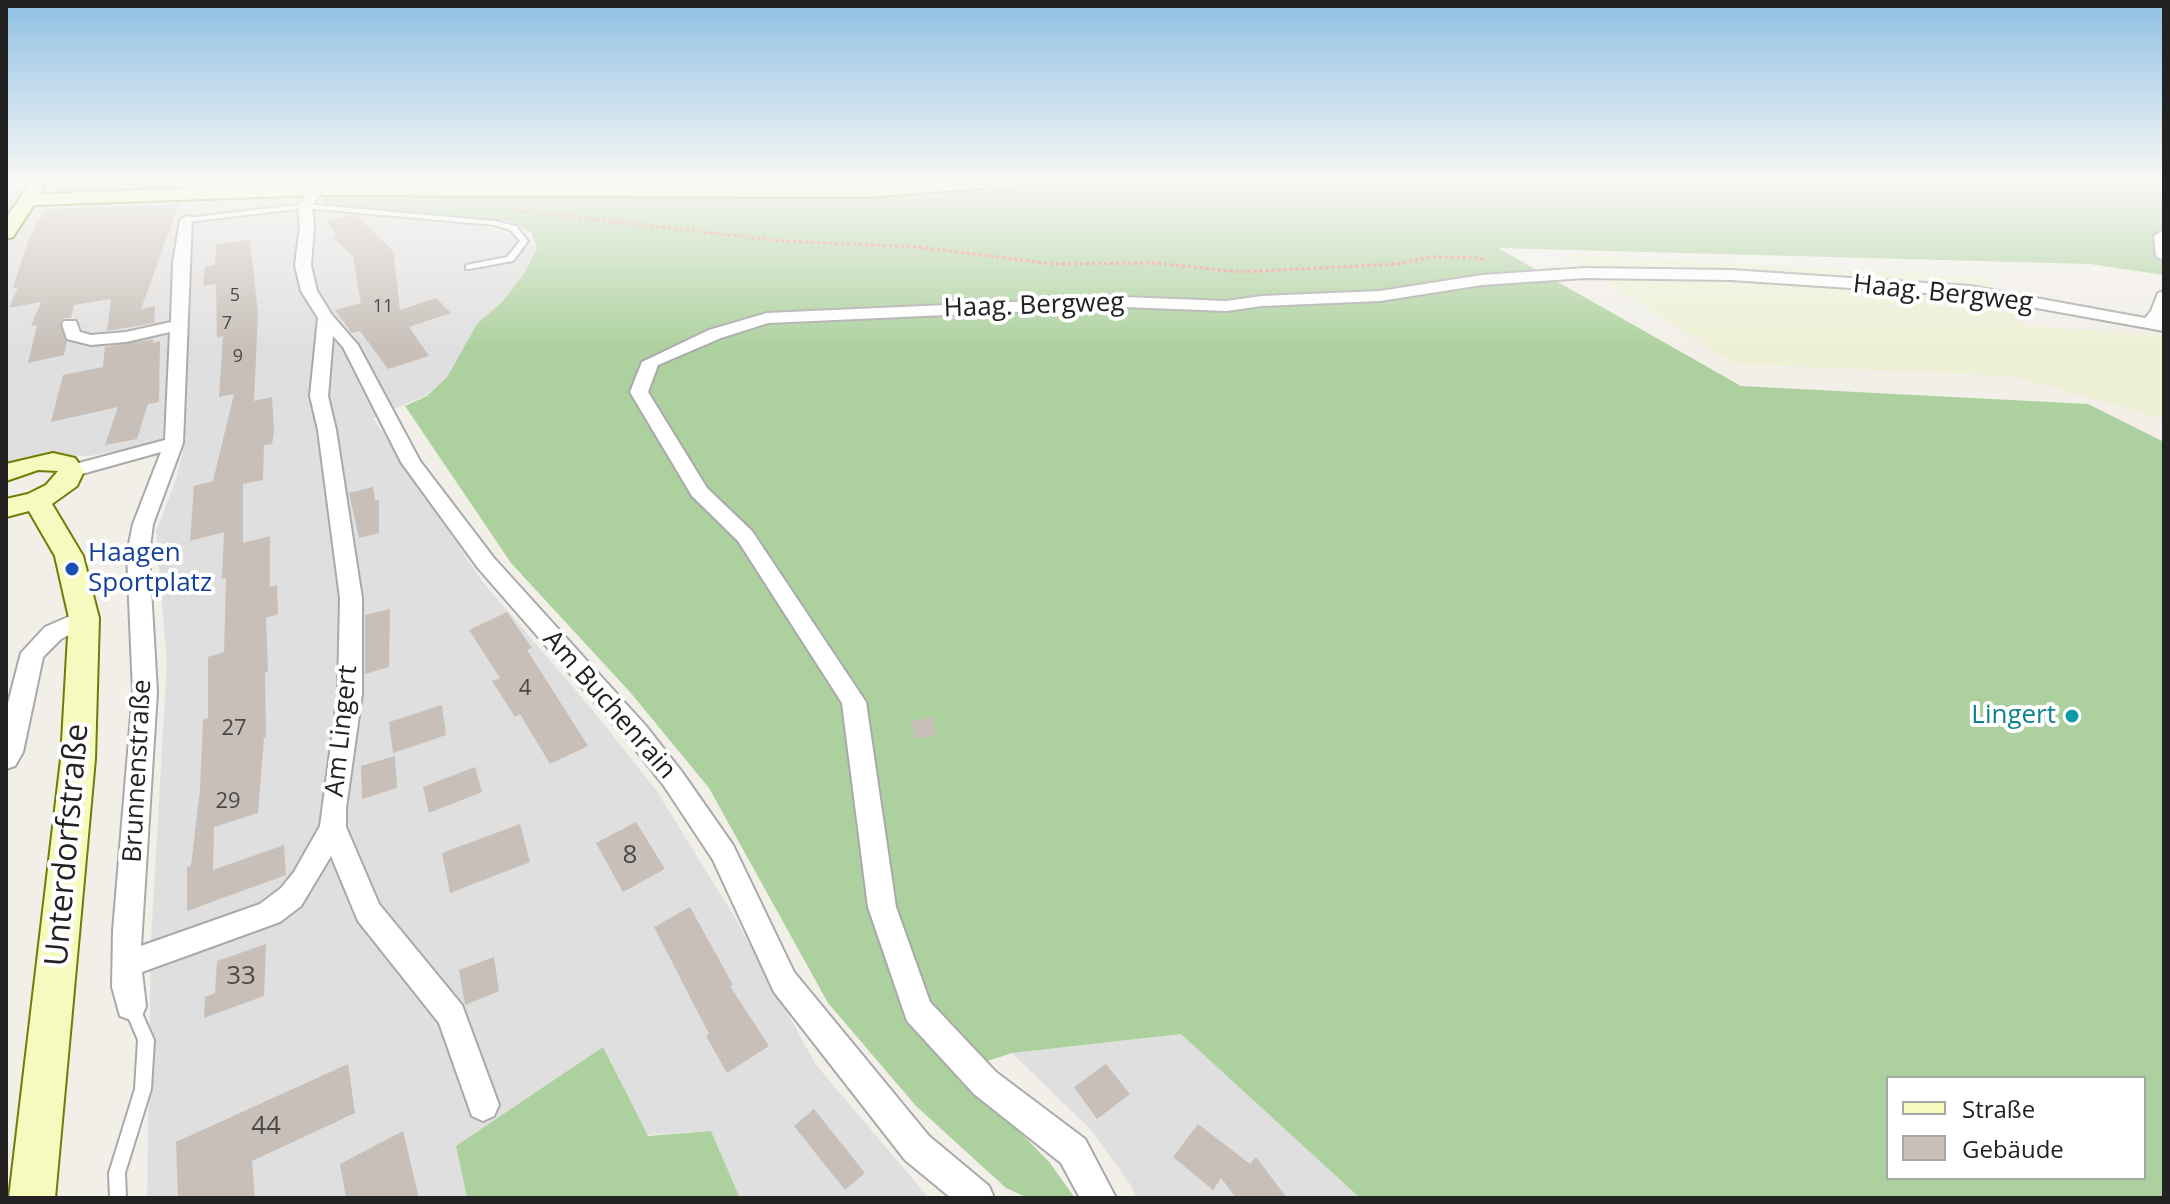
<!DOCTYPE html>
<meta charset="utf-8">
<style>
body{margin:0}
#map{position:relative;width:2170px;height:1204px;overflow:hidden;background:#f2efe9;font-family:"Open Sans",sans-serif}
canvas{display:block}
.frame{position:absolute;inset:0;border:8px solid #222;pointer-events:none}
.legend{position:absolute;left:1886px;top:1076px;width:260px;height:104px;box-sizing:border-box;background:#fff;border:2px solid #a7a7a7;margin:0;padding:10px 14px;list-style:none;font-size:24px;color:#222}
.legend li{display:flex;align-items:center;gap:16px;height:40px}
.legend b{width:40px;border:2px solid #a7a7a7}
</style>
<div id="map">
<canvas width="2170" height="1204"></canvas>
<div class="frame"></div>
<ul class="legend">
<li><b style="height:10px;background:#f7fabf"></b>Straße</li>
<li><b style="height:22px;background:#c7bfb8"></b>Gebäude</li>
</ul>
</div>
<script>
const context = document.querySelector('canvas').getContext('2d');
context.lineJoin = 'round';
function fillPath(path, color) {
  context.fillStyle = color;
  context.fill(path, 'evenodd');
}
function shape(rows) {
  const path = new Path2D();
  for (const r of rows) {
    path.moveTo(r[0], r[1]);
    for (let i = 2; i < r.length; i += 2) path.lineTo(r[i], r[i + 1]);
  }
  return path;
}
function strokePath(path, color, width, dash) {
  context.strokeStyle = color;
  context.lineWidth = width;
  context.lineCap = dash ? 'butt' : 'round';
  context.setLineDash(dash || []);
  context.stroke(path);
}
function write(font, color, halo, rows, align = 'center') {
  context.font = font + ' "Open Sans",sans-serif';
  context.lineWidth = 8;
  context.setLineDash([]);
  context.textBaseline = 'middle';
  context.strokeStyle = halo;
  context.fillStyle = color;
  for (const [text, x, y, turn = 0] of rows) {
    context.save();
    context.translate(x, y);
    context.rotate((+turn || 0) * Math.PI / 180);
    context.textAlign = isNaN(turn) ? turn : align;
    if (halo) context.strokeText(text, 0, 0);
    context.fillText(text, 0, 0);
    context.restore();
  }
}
fillPath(shape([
 [6,182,248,182,228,196,295,195,302,197,300,212,323,210,467,224,494,229,537,247,523,275,502,302,477,325,447,377,427,395,373,418,482,581,595,713,656,790,734,916,816,1065,929,1198,740,1198,711,1131,456,1146,467,1198,147,1198,151,939,167,663,156,531,176,480,186,437,90,456,39,455,6,467],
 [1181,1034,1360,1198,1136,1198,1130,1184,1091,1130,1012,1053]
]), '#e0dfdf');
fillPath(shape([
 [1563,254,1988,278,2025,326,2162,335,2164,332,2164,419,2012,376,1735,364]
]), '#eef0d5');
fillPath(shape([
 [1038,182,2164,182,2164,275,2090,264,1498,248,1741,386,2088,404,2164,442,2164,1198,1360,1198,1181,1034,1012,1053,960,1070,1050,1163,1075,1198,1028,1198,1006,1188,916,1106,828,1003,709,788,630,692,511,563,405,406,427,396,447,377,477,324,502,302,523,275,537,248,531,232,509,221,324,206,324,196,811,198,965,191],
 [1888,1078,2144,1078,2144,1178,1888,1178],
 [603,1047,648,1136,711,1131,740,1198,467,1198,456,1146]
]), '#add19e');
strokePath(shape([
 [557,182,657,185,835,182]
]), '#aad3df', 5);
fillPath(shape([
 [72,182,175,182,175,186,68,190],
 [179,204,141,309,155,306,154,323,107,331,111,299,74,305,71,318,64,318,60,322,67,342,64,355,28,363,37,325,31,326,41,302,9,308,18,287,13,288,29,238,46,209],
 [350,215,357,216,393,251,400,310,436,298,451,313,409,327,429,356,388,369,360,331,352,333,335,310,361,303,353,256,332,237,337,236,327,222],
 [250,239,258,314,254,401,272,397,274,432,272,444,264,445,263,480,243,484,243,543,270,536,270,587,277,585,278,614,266,618,268,671,265,672,266,737,264,738,258,813,214,827,213,870,284,845,286,875,187,911,187,867,191,866,200,790,203,720,208,718,208,657,224,652,226,578,222,579,224,532,190,541,194,486,213,481,234,394,219,397,223,336,217,338,216,284,203,286,205,267,215,265,216,245],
 [153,339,153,343,160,341,159,402,148,404,137,439,105,445,118,407,51,422,63,375,103,367,105,347],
 [373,487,375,501,379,500,379,533,359,538,349,493],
 [390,609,389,667,365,674,365,615],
 [507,612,532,648,527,650,588,746,550,764,520,714,515,717,492,681,500,678,469,630],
 [442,705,446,735,393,753,389,722],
 [933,717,936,736,914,739,912,721],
 [395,756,397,788,362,799,361,766],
 [475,767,482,792,429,813,423,787],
 [636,822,665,869,623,892,596,843],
 [520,824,530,862,450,893,442,853],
 [690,907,733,985,730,986,769,1046,727,1073,706,1036,709,1034,654,927],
 [266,944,264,996,204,1018,205,997,215,993,217,961],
 [494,957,499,991,465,1005,459,970],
 [348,1064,355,1113,252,1161,255,1198,178,1198,176,1142],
 [1106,1064,1130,1094,1097,1119,1074,1087],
 [814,1109,865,1173,845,1190,794,1126],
 [1198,1124,1250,1164,1256,1157,1287,1198,1236,1198,1221,1178,1213,1190,1173,1157],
 [403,1131,419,1198,346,1198,340,1164]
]), '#c7bfb8');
const lane = shape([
 [305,204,494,221,516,226,528,241,513,261,469,269,466,269,466,265,507,257,520,241,510,230,494,225,305,208,187,222,183,220,187,218,305,204],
 [132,1000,137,1002,154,1040,151,1089,125,1173,126,1198,110,1198,109,1173,135,1089,138,1040,124,1007,127,1002,132,1000]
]);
const street = shape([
 [17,182,36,182,6,195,6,186,17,182],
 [253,182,268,182,256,193,246,193,244,190,253,182],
 [316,185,323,189,312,206,314,226,311,265,317,291,332,315,358,345,420,461,494,558,646,726,682,772,733,845,794,972,929,1136,989,1186,994,1198,951,1198,905,1160,774,992,713,860,664,786,628,740,478,568,401,462,343,347,333,336,328,396,336,430,362,598,362,694,346,808,346,827,379,904,462,1005,499,1105,494,1116,483,1121,472,1116,439,1023,358,921,331,856,301,906,280,922,142,972,146,1006,142,1016,131,1020,120,1016,112,987,113,931,133,692,127,554,133,524,161,452,71,477,61,471,64,467,165,440,170,332,126,342,91,345,67,339,62,324,64,321,76,321,80,332,91,335,126,332,171,322,173,263,180,220,187,216,192,217,183,443,153,524,149,554,157,692,141,946,260,904,281,888,294,872,320,826,338,694,340,598,318,430,310,396,318,318,301,291,295,265,300,226,298,206,311,186,316,185],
 [2164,230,2164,261,2156,256,2154,236,2164,230],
 [1585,268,1731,270,1970,286,2145,318,2151,311,2158,293,2164,291,2164,317,2161,320,2164,321,2164,331,1970,296,1731,280,1585,278,1482,285,1380,301,1262,306,1226,311,1124,307,768,323,721,338,658,365,648,392,707,488,752,531,866,702,896,907,930,1002,996,1072,1085,1139,1116,1198,1080,1198,1061,1163,974,1094,907,1021,868,907,842,703,738,541,692,496,630,392,642,362,709,330,767,313,1124,297,1226,301,1262,296,1380,291,1482,275,1585,268],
 [84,610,92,613,95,618,92,623,61,639,43,657,23,752,15,766,6,769,6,711,21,653,45,627,84,610]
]);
const secondary = shape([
 [31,182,47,182,41,194,316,183,771,187,993,182,984,188,867,197,316,195,34,205,13,237,6,239,6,218,31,182],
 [53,453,75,458,84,471,77,486,52,504,83,556,99,618,95,759,55,1198,9,1198,61,759,69,618,55,556,29,511,6,517,6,499,28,494,46,485,58,471,38,470,6,481,6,464,53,453]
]);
strokePath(lane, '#a9a9a9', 4);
strokePath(street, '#a9a9a9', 4);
strokePath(secondary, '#707d05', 4);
strokePath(shape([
 [513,210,782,241,919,247,1053,264,1155,263,1239,272,1397,264,1429,257,1480,258,1486,261]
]), '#fa8072', 3, [3, 3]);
fillPath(lane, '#fff');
fillPath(street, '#fff');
fillPath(secondary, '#f7fabf');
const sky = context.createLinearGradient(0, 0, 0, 350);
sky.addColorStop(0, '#8fc0e4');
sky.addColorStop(0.52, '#f9f8f5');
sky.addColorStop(1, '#f9f8f500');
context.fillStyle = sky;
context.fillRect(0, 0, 2170, 350);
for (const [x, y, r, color] of [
 [72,569,8,"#1a4fb4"],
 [2072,716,8,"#0f9aa8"]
]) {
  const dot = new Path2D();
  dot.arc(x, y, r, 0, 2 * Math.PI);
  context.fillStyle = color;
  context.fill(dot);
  strokePath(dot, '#fff', 3);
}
write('18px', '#4b4948', null, [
 ["5",235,296],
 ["11",383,307],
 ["7",227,324],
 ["9",238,357]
]);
write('22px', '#4b4948', null, [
 ["4",525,689],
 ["27",234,729],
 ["29",228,802]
]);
write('26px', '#222', '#fff', [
 ["Haag. Bergweg",1943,294,6],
 ["Haag. Bergweg",1034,306,-2],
 ["Am Buchenrain",609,705,49],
 ["Am Lingert",342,731,-84],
 ["Brunnenstraße",138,771,-87]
]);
write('26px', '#164399', '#fff', [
 ["Haagen",88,554],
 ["Sportplatz",88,584]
], 'left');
write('26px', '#0d838f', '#fff', [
 ["Lingert",2056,716]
], 'right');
write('26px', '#4b4948', null, [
 ["8",630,856],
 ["33",241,977],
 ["44",266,1127]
]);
write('32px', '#222', '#fff', [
 ["Unterdorfstraße",68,845,-85]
]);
</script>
